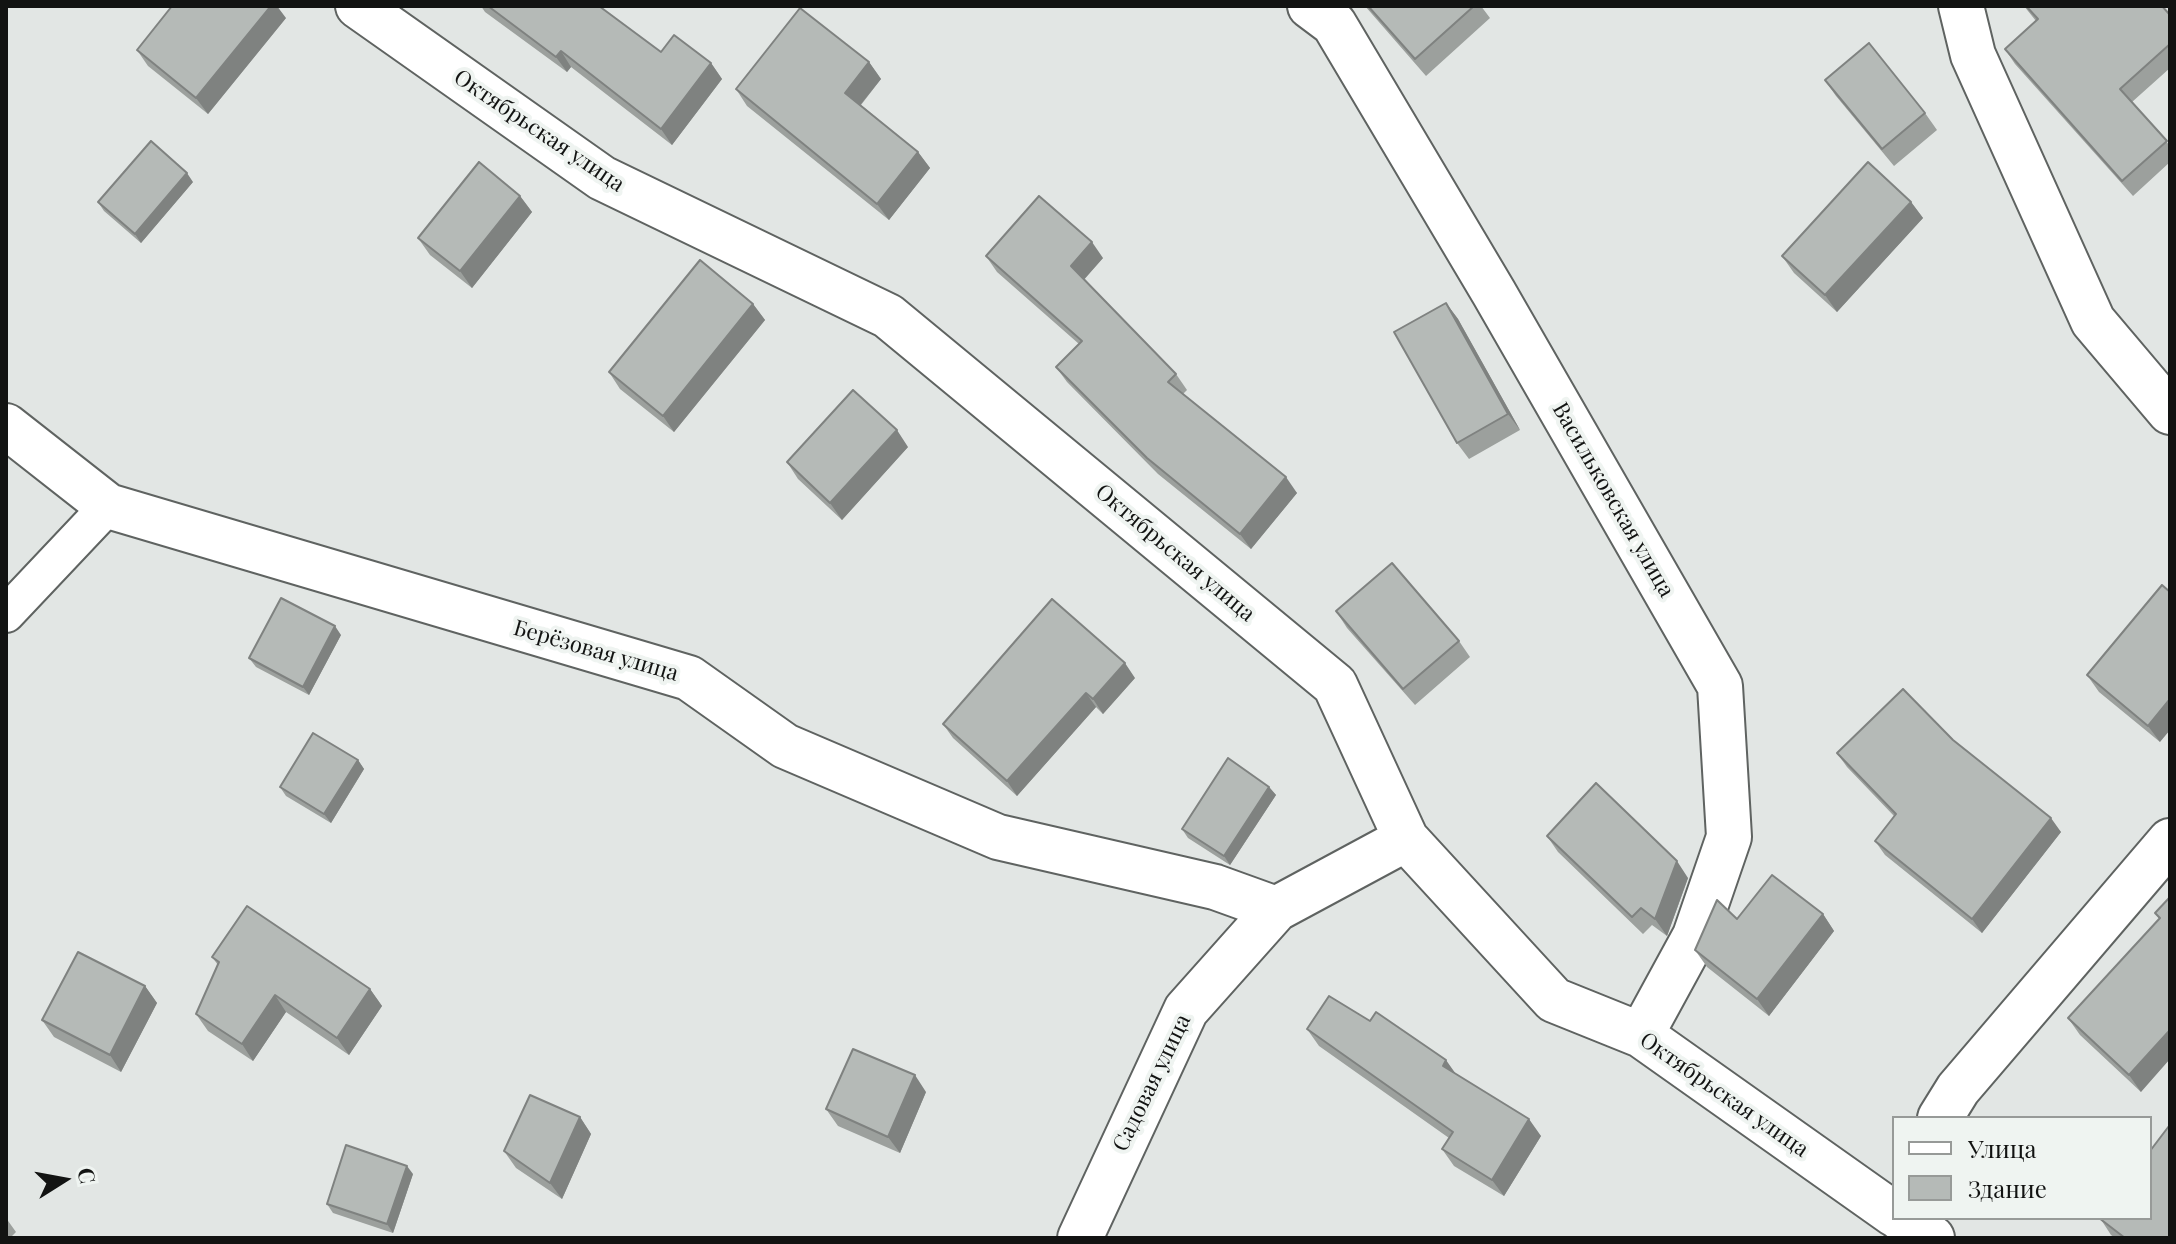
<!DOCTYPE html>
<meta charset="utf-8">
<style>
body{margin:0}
#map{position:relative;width:2176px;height:1244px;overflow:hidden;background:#e2e6e4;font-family:"Playfair Display",serif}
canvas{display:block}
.frame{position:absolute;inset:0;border:8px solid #121312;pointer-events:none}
.legend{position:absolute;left:1892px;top:1116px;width:260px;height:104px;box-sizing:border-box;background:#eff4f1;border:2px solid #979a98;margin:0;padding:10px 14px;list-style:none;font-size:24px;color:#121312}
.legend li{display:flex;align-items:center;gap:16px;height:40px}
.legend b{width:40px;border:2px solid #979a98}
.north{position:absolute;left:24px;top:1140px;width:80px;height:80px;-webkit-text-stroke:6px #eff4f1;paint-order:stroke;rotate:79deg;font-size:22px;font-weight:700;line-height:32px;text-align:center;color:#121312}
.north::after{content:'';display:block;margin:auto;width:28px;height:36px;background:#121312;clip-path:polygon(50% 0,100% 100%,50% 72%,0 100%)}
</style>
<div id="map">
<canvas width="2176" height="1244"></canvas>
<div class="frame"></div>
<ul class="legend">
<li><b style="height:10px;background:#fff"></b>Улица</li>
<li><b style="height:22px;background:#b5bab7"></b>Здание</li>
</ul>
<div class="north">С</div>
</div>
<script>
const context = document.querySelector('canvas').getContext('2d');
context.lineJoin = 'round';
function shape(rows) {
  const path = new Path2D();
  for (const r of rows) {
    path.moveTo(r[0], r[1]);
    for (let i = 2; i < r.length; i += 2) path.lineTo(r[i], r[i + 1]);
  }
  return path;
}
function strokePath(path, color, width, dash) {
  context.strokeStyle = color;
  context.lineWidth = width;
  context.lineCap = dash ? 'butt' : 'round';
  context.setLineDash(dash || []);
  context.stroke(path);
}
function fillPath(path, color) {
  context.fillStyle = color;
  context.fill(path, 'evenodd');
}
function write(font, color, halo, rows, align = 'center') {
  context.font = font + ' "Playfair Display",serif';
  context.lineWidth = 8;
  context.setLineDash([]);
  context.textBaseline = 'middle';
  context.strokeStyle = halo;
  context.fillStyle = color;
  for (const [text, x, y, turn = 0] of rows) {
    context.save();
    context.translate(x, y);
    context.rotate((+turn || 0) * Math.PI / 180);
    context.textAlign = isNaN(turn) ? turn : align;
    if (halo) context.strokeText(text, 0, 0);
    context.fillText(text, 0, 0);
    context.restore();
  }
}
const service = shape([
 [6,614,108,506]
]);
const minor = shape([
 [358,6,602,178,888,316,1335,685,1406,839,1554,1000,1641,1035,1894,1214],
 [1310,6,1334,24,1494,293,1720,686,1729,837,1695,936,1641,1035],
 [1961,6,1973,55,2093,321,2170,412],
 [6,426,108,506,689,678,785,746,998,837,1215,887,1276,909],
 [1940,1118,1958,1089,2170,841],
 [1900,1218,1932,1238],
 [1080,1238,1186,1010,1276,909,1406,839]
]);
strokePath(service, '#5f6361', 40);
strokePath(minor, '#5f6361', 48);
strokePath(service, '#fff', 36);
strokePath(minor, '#fff', 44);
fillPath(shape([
 [481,6,599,6,661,52,711,63,722,79,672,145,571,67,567,72,485,12],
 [1365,6,1481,6,1490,18,1426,76],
 [2024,6,2162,6,2170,15,2170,68,2132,102,2170,146,2170,162,2133,196,2015,64,2005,49,2036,21],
 [286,18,208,114,148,66,137,50],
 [869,62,881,79,861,105,918,152,930,168,889,220,747,106,736,89],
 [1825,80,1925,113,1937,130,1894,166,1836,96],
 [193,182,141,243,104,211,98,202],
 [520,196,532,212,472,288,430,255,418,238],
 [1911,202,1923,218,1837,312,1794,273,1782,256],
 [986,256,1103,258,1084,279,1176,374,1187,390,1183,394,1297,493,1251,549,1158,474,1067,382,1056,367,1079,344,997,272],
 [1446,303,1458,319,1520,430,1469,459,1457,443],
 [753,304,765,320,674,432,620,389,609,372],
 [908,447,842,520,798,479,787,462],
 [2170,592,2160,742,2099,692,2087,675],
 [1336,611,1459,641,1470,657,1415,705,1347,628],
 [341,635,309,695,256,667,249,658],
 [1135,678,1103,714,1096,707,1017,796,953,738,943,724],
 [1953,740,2061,832,1982,933,1885,855,1875,841,1894,816,1847,767,1837,753],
 [358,760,364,769,331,823,286,796,280,787],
 [1269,787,1276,795,1230,865,1188,838,1182,829],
 [1547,836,1688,878,1667,936,1652,925,1643,934,1558,852],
 [2170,898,2141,1092,2080,1035,2068,1018,2159,919,2155,913],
 [1823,914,1834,931,1769,1016,1707,967,1695,950,1737,919],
 [212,957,370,989,382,1006,349,1055,286,1012,253,1061,208,1031,196,1014,218,965],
 [145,986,157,1003,121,1072,54,1037,42,1020],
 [1307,1029,1456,1074,1541,1136,1504,1196,1454,1166,1442,1149,1449,1138,1319,1046],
 [926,1092,900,1153,838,1126,826,1109],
 [580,1117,591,1134,562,1199,516,1168,504,1151],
 [413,1174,393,1233,333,1213,327,1204],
 [6,1218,16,1232,10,1238,6,1238],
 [2100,1218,2170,1238,2115,1238,2111,1235]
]), '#9ca09d');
fillPath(shape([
 [271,6,277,6,286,18,208,114,196,98],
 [561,51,571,67,567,72,556,57],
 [869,62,881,79,857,109,845,93],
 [711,63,722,79,672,145,661,129],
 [918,152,930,168,889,220,877,204],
 [187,173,193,182,141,243,135,234],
 [520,196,532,212,472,288,460,271],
 [1911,202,1923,218,1837,312,1825,295],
 [1092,242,1103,258,1082,282,1071,266],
 [1446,303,1458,319,1520,430,1508,414],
 [753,304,765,320,674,432,663,416],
 [897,430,908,447,842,520,830,503],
 [1286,477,1297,493,1251,549,1240,534],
 [335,626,341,635,309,695,303,687],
 [1125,663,1135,678,1103,714,1093,699],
 [1086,693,1096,707,1017,796,1007,781],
 [2170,699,2170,730,2160,742,2148,726],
 [358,760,364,769,331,823,324,814],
 [1269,787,1276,795,1230,865,1224,856],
 [2051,818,2061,832,1982,933,1972,919],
 [1677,861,1688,878,1667,936,1655,919],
 [1823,914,1834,931,1769,1016,1757,999],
 [145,986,157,1003,121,1072,110,1055],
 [370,989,382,1006,349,1055,337,1038],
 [275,995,286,1012,253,1061,242,1044],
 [2170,1030,2170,1059,2141,1092,2129,1075],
 [1446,1060,1458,1077,1443,1066],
 [915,1075,926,1092,900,1153,888,1137],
 [580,1117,591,1134,562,1199,550,1183],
 [1529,1119,1541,1136,1504,1196,1492,1180],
 [407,1166,413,1174,393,1233,387,1224]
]), '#7f8280');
const building = shape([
 [172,6,271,6,196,98,137,50,172,6],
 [488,6,599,6,661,52,674,35,711,63,661,129,561,51,556,57,488,6],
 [1368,6,1474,6,1415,59,1368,6],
 [2026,6,2162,6,2170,15,2170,44,2120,89,2167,141,2122,181,2005,49,2038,19,2026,6],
 [800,8,869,62,845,93,918,152,877,204,736,89,800,8],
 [1869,43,1925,113,1882,149,1825,80,1869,43],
 [151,141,187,173,135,234,98,202,151,141],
 [479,162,520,196,460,271,418,238,479,162],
 [1868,162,1911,202,1825,295,1782,256,1868,162],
 [1039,196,1092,242,1071,266,1176,374,1168,382,1286,477,1240,534,1147,458,1056,367,1082,341,986,256,1039,196],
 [700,260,753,304,663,416,609,372,700,260],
 [1446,303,1508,414,1457,443,1394,332,1446,303],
 [853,390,897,430,830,503,787,462,853,390],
 [1392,563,1459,641,1403,689,1336,611,1392,563],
 [2162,585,2170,592,2170,699,2148,726,2087,675,2162,585],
 [281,598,335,626,303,687,249,658,281,598],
 [1052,599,1125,663,1093,699,1086,693,1007,781,943,724,1052,599],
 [1903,689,1953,740,2051,818,1972,919,1875,841,1896,814,1837,753,1903,689],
 [313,733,358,760,324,814,280,787,313,733],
 [1228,758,1269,787,1224,856,1182,829,1228,758],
 [1596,783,1677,861,1655,919,1641,908,1632,917,1547,836,1596,783],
 [1772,875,1823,914,1757,999,1695,950,1717,900,1737,919,1772,875],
 [2170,897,2170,1030,2129,1075,2068,1018,2160,918,2155,913,2170,897],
 [247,906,370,989,337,1038,275,995,242,1044,196,1014,219,962,212,957,247,906],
 [78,952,145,986,110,1055,42,1020,78,952],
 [1329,996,1370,1021,1376,1012,1446,1060,1443,1066,1529,1119,1492,1180,1442,1149,1453,1132,1307,1029,1329,996],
 [853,1049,915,1075,888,1137,826,1109,853,1049],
 [530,1095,580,1117,550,1183,504,1151,530,1095],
 [2169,1126,2170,1127,2170,1235,2168,1238,2125,1238,2099,1218,2150,1218,2150,1151,2169,1126],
 [346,1145,407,1166,387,1224,327,1204,346,1145]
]);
fillPath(building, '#b5bab7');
strokePath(building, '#7f8280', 2);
write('22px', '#121312', '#eff4f1', [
 ["Октябрьская улица",539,131,34],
 ["Васильковская улица",1613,500,60],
 ["Октябрьская улица",1175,553,40],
 ["Берёзовая улица",596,651,16],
 ["Садовая улица",1152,1083,-64],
 ["Октябрьская улица",1724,1095,35]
]);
</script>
